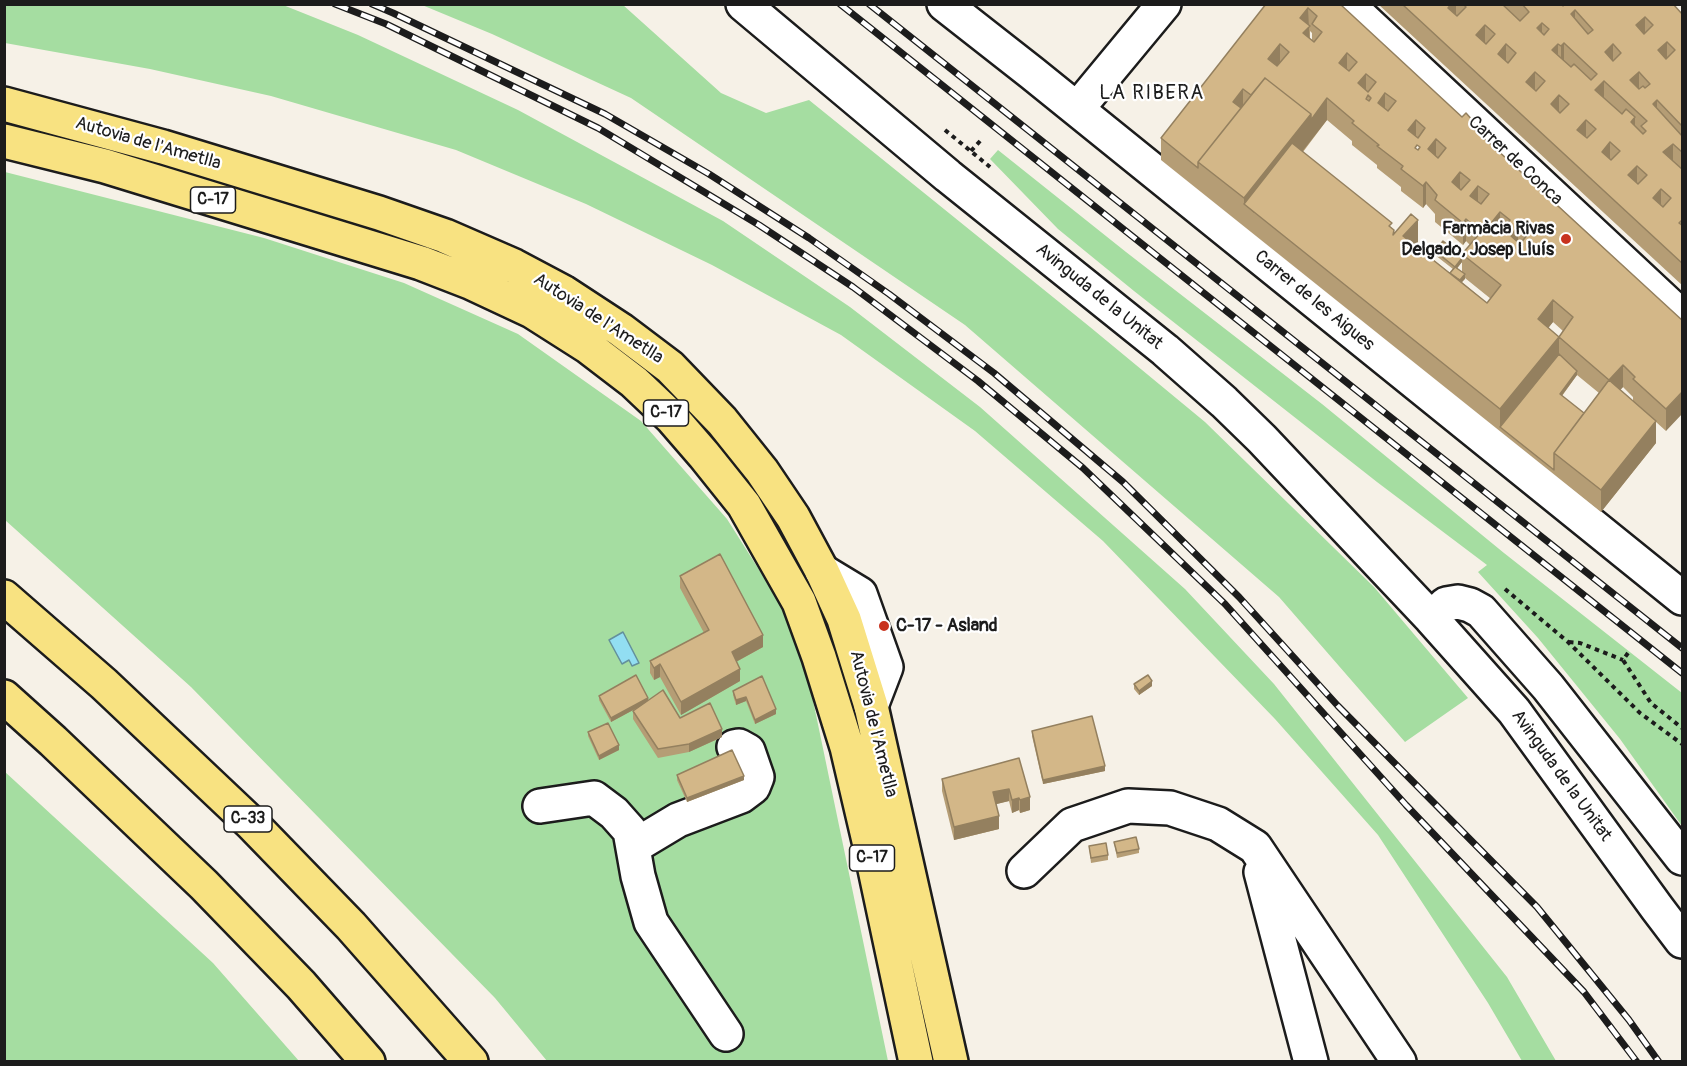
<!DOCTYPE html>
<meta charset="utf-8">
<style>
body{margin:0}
#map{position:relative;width:1687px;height:1066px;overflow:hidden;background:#f6f1e7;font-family:Pangolin,sans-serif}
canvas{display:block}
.frame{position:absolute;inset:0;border:6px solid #1c1c1c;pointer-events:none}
</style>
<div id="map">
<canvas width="1687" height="1066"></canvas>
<div class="frame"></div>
</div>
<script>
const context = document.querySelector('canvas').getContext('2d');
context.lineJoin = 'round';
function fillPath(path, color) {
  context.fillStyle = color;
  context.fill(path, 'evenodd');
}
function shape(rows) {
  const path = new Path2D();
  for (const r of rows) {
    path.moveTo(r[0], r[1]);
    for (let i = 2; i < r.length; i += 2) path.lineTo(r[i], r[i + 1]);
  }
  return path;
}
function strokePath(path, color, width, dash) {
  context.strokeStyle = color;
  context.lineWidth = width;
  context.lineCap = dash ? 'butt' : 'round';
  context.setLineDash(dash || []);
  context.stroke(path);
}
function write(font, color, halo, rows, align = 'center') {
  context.font = font + ' Pangolin,sans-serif';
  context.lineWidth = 4.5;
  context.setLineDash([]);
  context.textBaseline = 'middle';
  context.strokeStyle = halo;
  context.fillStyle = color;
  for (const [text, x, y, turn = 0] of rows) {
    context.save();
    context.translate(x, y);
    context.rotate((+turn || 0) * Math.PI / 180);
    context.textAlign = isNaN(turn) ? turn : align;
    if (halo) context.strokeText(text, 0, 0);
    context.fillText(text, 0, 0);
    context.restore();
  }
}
fillPath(shape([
 [4,5,283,5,358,35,518,110,723,221,850,307,980,407,1185,589,1274,684,1507,977,1556,1061,1522,1061,1488,1003,1378,835,1275,719,1103,541,975,431,841,335,712,265,586,204,456,150,271,96,150,69,5,43],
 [422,5,623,5,721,93,766,113,809,100,1090,327,1205,422,1374,587,1468,698,1405,742,1279,597,965,325,631,98,492,34],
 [998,150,1126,252,1322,404,1504,553,1682,693,1682,826,1620,739,1538,638,1478,572,1487,565,1377,482,1134,291,1058,229,990,159],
 [5,172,264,238,404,283,518,334,641,421,727,519,799,633,888,1061,547,1061,495,998,191,687,5,520],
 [4,771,213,963,299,1061,5,1061]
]), '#a5dda1');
const water = shape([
 [623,632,639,663,632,666,629,660,622,664,609,640,623,632]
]);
fillPath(water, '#92def2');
strokePath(water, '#63909c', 1.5);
const minor = shape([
 [743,4,948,176,1165,350,1224,402,1262,439,1431,618,1514,711,1657,908,1682,941],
 [944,4,1032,73,1682,598],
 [1347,4,1682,317],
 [1077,109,1164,4],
 [822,571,860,594,886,667,871,706],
 [1431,618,1446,604,1458,602,1470,605,1481,611,1548,687,1682,858],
 [540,806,594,798,614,813,630,831,638,876,651,922,726,1034],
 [633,847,678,820,741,796,753,787,757,777,748,751,739,746,734,747],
 [1024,871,1072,825,1128,806,1170,808,1218,824,1255,847,1399,1062],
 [1261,872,1311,1062]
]);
const highway = shape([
 [4,104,163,147,379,213,445,236,514,266,563,292,621,330,670,367,722,421,762,471,793,517,822,571,844,619,871,706,951,1062],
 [4,141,105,166,421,263,470,282,532,311,587,346,634,382,672,418,704,455,744,505,799,602,819,657,847,747,869,841,916,1062],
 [4,597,104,684,252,824,351,926,471,1062],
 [4,697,53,741,204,885,301,985,368,1062]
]);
strokePath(minor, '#1c1c1c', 38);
strokePath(highway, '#1c1c1c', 38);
strokePath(shape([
 [945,130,990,167],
 [971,151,981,140],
 [1505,589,1568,642,1640,713,1682,744],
 [1569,642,1580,643,1623,660],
 [1628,653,1623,660,1651,703,1682,728]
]), '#1c1c1c', 4, [4.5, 4.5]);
strokePath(minor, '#fff', 33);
strokePath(highway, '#f8e281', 33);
const rail = shape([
 [335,4,386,24,598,128,759,225,853,287,978,381,1083,468,1225,604,1406,805,1584,992,1637,1062],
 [372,4,393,13,605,114,709,174,809,238,889,294,994,373,1123,482,1239,597,1338,706,1537,907,1629,1020,1659,1062],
 [840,4,1682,673],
 [869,4,1682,648]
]);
strokePath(rail, '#1c1c1c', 7);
strokePath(rail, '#fff', 4.5, [14]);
fillPath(shape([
 [1266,4,1340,4,1683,321,1666,431,1656,422,1656,443,1601,512,1161,160,1161,138],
 [1310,31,1312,33,1312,40,1310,39],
 [1327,120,1352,141,1352,145,1377,165,1377,168,1401,187,1401,191,1423,208,1426,204,1435,214,1435,222,1463,245,1466,241,1470,245,1462,254,1462,256,1435,251,1435,255,1453,269,1450,273,1415,245,1418,242,1394,234,1392,228,1303,152],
 [1417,145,1420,147,1418,150,1415,148],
 [1462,262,1462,272,1457,268],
 [1465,278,1491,299,1487,303,1462,282],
 [1553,322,1563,331,1559,337,1548,328],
 [1577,375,1599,393,1584,413,1562,396],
 [1623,387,1633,397,1633,401,1620,390],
 [1378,4,1673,4,1683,15,1683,286],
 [680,576,763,647,736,662,740,681,681,715,660,677,654,680,650,673,650,661,704,633,680,588],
 [1134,684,1152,686,1139,695,1134,689],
 [733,691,776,714,755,724,746,701,736,705,733,695],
 [599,696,648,700,680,718,722,737,689,752,658,758,633,719,633,711,635,709,611,722,599,700],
 [1032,731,1105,771,1043,784,1032,736],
 [588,732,619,750,599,760,588,736],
 [1019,758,1030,810,1020,813,1019,810,1012,813,1009,801,996,804,999,829,954,840,942,791,942,779],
 [677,775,744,780,687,802,677,780],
 [1114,842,1139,849,1139,853,1117,858],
 [1089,846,1108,855,1108,860,1091,863]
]), '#b59d75');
fillPath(shape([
 [1451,4,1456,4,1456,20,1448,8],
 [1308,8,1310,48,1303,55,1300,18],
 [1575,10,1575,32,1571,14],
 [1645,17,1645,39,1636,25],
 [1542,23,1542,45,1537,28],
 [1485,25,1485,47,1476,35],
 [1667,42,1667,64,1658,50],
 [1564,43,1564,65,1561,68,1561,46],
 [1280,44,1280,66,1268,81,1268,59],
 [1506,44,1506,66,1498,54],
 [1558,44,1558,66,1552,50],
 [1613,44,1613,66,1605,52],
 [1347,53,1347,75,1339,63],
 [1535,72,1535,94,1526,82],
 [1639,72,1639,94,1630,80],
 [1366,74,1366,95,1358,83],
 [1604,81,1604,103,1595,90],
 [1243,89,1243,132,1233,102],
 [1385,93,1385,115,1378,103],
 [1559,95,1559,117,1551,104],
 [1327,98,1327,120,1254,213,1244,204,1244,226,1244,198,1311,114],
 [1657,100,1657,122,1653,104],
 [1635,117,1635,139,1631,122],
 [1416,120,1416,142,1408,130],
 [1586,120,1586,142,1577,130],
 [1436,139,1436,161,1428,149],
 [1610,142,1610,164,1602,152],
 [1673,144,1673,166,1663,152],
 [1637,166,1637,188,1628,175],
 [1460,172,1460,194,1452,182],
 [1426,182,1426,204,1423,208,1423,186],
 [1478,186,1478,208,1470,196],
 [1661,189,1661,211,1653,198],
 [1500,212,1500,234,1492,222],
 [1466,219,1466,241,1463,245,1463,223],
 [1418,220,1418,242,1403,258,1403,236],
 [1518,226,1518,248,1511,236],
 [1462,258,1462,262,1455,271,1455,267],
 [1465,274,1465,279,1460,284,1460,280],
 [1553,300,1553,322,1538,341,1538,319],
 [1559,337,1559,359,1500,427,1500,409],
 [1623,365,1623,387,1609,402,1609,380],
 [1577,371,1577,375,1560,398,1560,394],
 [1683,391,1683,413,1666,431,1666,409],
 [1656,421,1656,443,1601,512,1601,490],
 [763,635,763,647,732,664,732,652],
 [660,664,660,677,654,680,654,668],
 [740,669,740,681,681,715,681,702],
 [1152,681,1152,686,1139,695,1139,691],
 [746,697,746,701,736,705,736,700],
 [648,698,648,702,611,722,611,718],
 [776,709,776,714,755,724,755,720],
 [722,729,722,737,689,752,689,744],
 [619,745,619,750,599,760,599,756],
 [1105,766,1105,771,1043,784,1043,780],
 [744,776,744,780,687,802,687,798],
 [1009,789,1009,801,993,805,993,792],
 [1030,797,1030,810,1020,813,1020,800],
 [1019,798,1019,810,1012,813,1012,800],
 [999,816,999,829,954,840,954,827]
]), '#94805f');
const building = shape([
 [1266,4,1340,4,1462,117,1466,113,1474,122,1471,126,1683,321,1683,391,1666,409,1633,379,1635,377,1623,365,1609,380,1559,337,1500,409,1244,204,1292,143,1392,223,1389,226,1394,230,1393,235,1411,214,1418,220,1403,236,1487,303,1501,285,1462,254,1481,232,1466,219,1463,223,1435,200,1437,195,1426,182,1423,186,1401,169,1403,166,1377,146,1379,145,1352,123,1354,121,1327,98,1311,120,1311,114,1265,78,1251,95,1243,89,1233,102,1241,108,1198,162,1198,168,1161,138,1266,4],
 [1308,8,1317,16,1312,24,1322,32,1314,42,1303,33,1310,26,1300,18,1308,8],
 [1280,44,1289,52,1277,66,1268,59,1280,44],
 [1347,53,1357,62,1349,71,1339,63,1347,53],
 [1366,74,1376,82,1368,92,1358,83,1366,74],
 [1385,93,1396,101,1388,111,1378,103,1385,93],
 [1368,95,1371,98,1369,101,1366,99,1368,95],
 [1416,120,1425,128,1418,138,1408,130,1416,120],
 [1436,139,1446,148,1438,158,1428,149,1436,139],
 [1417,145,1420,147,1418,150,1415,148,1417,145],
 [1460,172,1470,180,1461,190,1452,182,1460,172],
 [1478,186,1489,194,1481,204,1470,196,1478,186],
 [1500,212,1510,220,1502,230,1492,222,1500,212],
 [1518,226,1528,234,1520,244,1511,236,1518,226],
 [1553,300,1573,317,1559,337,1538,319,1553,300],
 [1402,4,1451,4,1448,8,1457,16,1466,7,1463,4,1502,4,1520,21,1529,12,1522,4,1562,4,1563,6,1564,4,1673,4,1683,15,1683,127,1657,100,1653,104,1683,137,1683,153,1673,144,1663,152,1683,170,1683,219,1679,223,1683,226,1683,264,1402,4],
 [1575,10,1593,30,1588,34,1571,14,1575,10],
 [1645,17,1653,25,1644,34,1636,25,1645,17],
 [1542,23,1549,29,1544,35,1537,28,1542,23],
 [1485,25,1495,34,1486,44,1476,35,1485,25],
 [1667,42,1675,50,1666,59,1658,50,1667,42],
 [1564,43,1597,74,1591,80,1574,64,1571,67,1552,50,1558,44,1561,46,1564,43],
 [1506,44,1516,53,1508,63,1498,54,1506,44],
 [1613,44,1621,53,1613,61,1605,52,1613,44],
 [1535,72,1545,81,1536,91,1526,82,1535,72],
 [1639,72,1650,84,1645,88,1643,86,1639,89,1630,80,1639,72],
 [1604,81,1647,121,1641,126,1646,131,1643,134,1631,122,1635,117,1626,109,1622,114,1595,90,1604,81],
 [1559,95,1569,104,1560,113,1551,104,1559,95],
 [1586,120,1596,129,1587,138,1577,130,1586,120],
 [1610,142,1620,151,1611,160,1602,152,1610,142],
 [1637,166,1647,175,1638,184,1628,175,1637,166],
 [1661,189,1671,198,1663,207,1653,198,1661,189],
 [1265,78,1311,114,1244,198,1198,162,1265,78],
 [1443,241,1462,256,1462,258,1455,267,1435,251,1443,241],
 [1455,267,1465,274,1460,280,1457,278,1450,273,1455,267],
 [1559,354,1577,371,1560,394,1584,413,1554,453,1554,470,1500,427,1559,354],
 [1609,380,1656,421,1601,490,1554,453,1609,380],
 [720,554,763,635,732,652,740,669,681,702,660,664,654,668,650,661,709,630,680,576,720,554],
 [636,675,648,698,611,718,599,696,636,675],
 [1148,675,1152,681,1139,691,1134,684,1148,675],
 [762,676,776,709,755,720,746,697,736,700,733,691,762,676],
 [663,690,680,718,710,703,722,729,689,744,658,749,633,711,663,690],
 [1092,716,1105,766,1043,780,1032,731,1092,716],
 [608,723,619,745,599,756,588,732,608,723],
 [732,750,744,776,687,798,677,775,732,750],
 [1019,758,1030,797,1020,800,1019,798,1012,800,1009,789,993,792,999,816,954,827,942,779,1019,758],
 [1136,837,1139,849,1117,853,1114,842,1136,837],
 [1106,843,1108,855,1091,858,1089,846,1106,843]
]);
fillPath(building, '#d3b788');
strokePath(building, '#94805f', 1.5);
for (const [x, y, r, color] of [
 [1566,239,6,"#c8321e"],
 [884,626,6,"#c8321e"]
]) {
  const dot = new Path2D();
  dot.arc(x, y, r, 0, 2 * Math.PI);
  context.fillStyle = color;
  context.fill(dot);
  strokePath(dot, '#fff', 2);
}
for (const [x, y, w] of [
 [213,200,45],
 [666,413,45],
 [248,819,48],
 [872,858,45]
]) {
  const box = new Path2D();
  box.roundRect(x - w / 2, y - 13, w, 26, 4.5);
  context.fillStyle = '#fff';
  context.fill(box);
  strokePath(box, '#1c1c1c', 1.5);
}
write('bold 16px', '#1c1c1c', null, [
 ["C-17",213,200],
 ["C-17",666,413],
 ["C-33",248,819],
 ["C-17",872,858]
]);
write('18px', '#1c1c1c', '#fff', [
 ["Autovia de l'Ametlla",148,144,16],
 ["Carrer de Conca",1515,161,43],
 ["Avinguda de la Unitat",1099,297,39],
 ["Carrer de les Aigues",1314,301,39],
 ["Autovia de l'Ametlla",598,319,33],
 ["Autovia de l'Ametlla",873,724,76],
 ["Avinguda de la Unitat",1561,776,54]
]);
write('bold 18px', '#1c1c1c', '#fff', [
 ["Farmàcia Rivas",1554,229],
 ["Delgado, Josep Lluís",1554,250],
 ["C-17 - Asland",896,626,"left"]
], 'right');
context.letterSpacing = '1.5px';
write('20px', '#1c1c1c', '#fff', [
 ["LA RIBERA",1152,94]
]);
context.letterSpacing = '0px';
</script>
